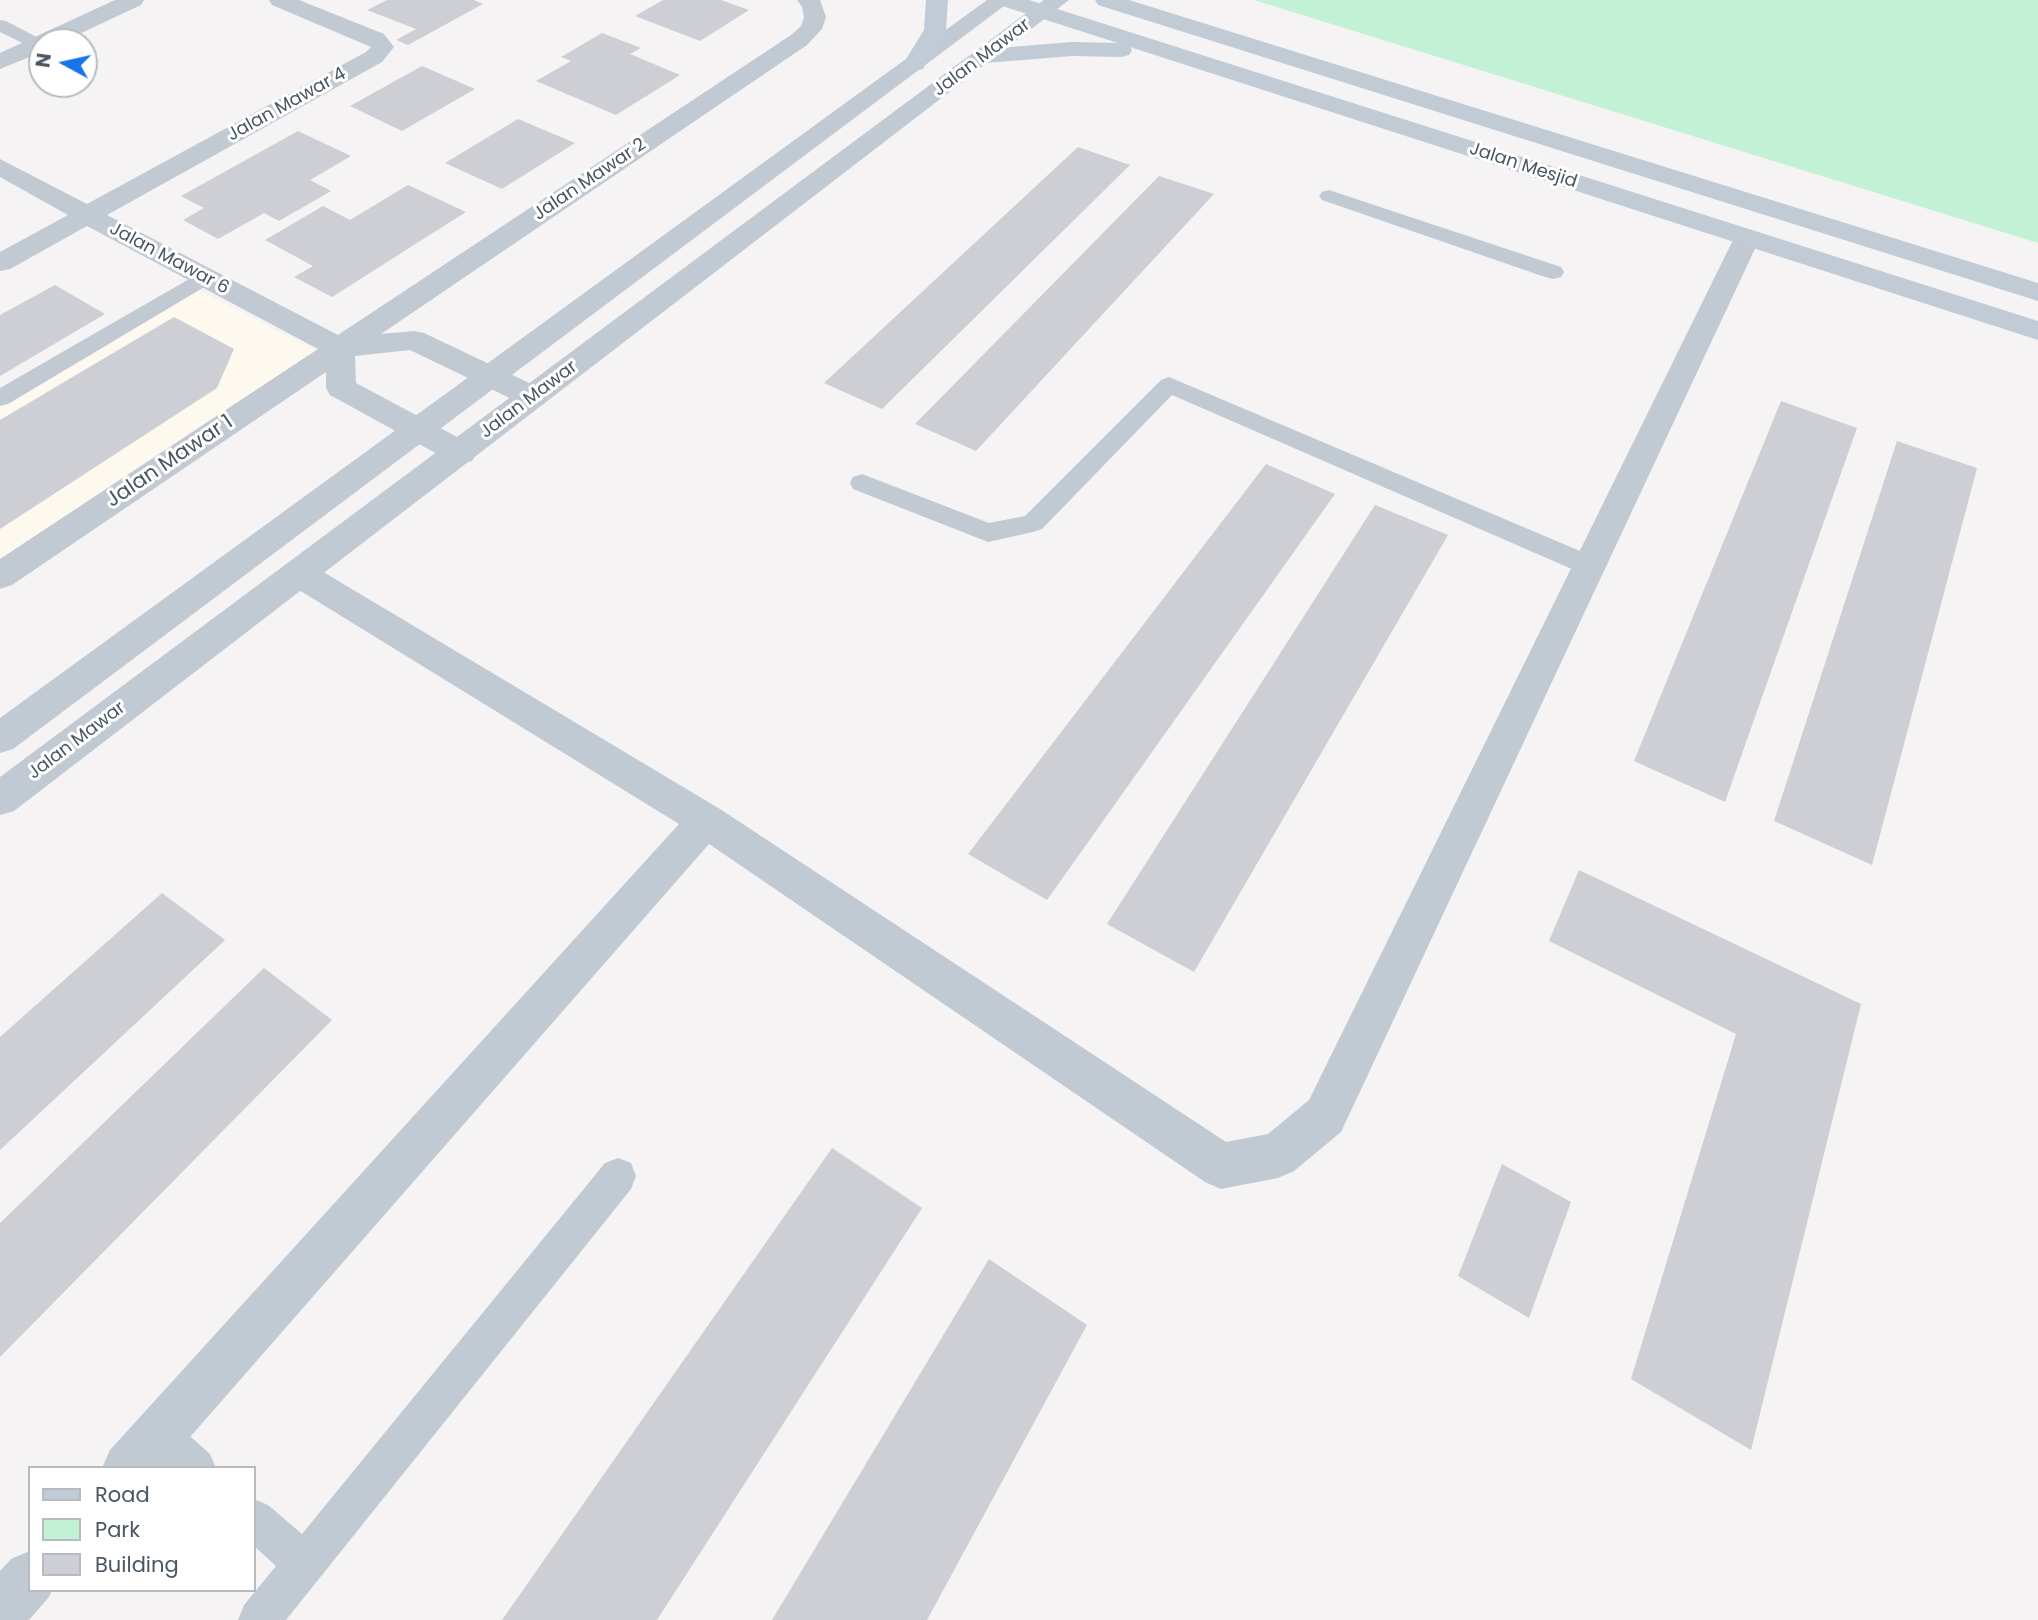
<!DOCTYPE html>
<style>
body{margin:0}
#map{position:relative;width:2038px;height:1620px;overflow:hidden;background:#f5f3f3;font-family:Poppins,sans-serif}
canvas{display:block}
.legend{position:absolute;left:28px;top:1466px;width:228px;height:126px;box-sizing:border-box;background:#fff;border:2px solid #b7bbc0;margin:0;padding:9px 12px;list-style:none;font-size:21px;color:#4a5661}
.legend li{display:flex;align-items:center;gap:14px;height:35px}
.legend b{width:35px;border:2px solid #b7bbc0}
.north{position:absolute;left:28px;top:28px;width:70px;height:70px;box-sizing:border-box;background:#fff;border:2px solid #b7bbc0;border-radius:50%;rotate:278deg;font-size:19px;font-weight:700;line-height:28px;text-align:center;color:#4a5661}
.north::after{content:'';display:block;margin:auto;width:24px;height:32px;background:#1a73e8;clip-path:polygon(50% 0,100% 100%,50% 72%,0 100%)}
</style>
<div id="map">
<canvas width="2038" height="1620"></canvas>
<ul class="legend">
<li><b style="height:9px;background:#c1cbd6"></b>Road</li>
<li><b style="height:19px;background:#c3f1d5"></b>Park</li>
<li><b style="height:19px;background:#cdcfd5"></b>Building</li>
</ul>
<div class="north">N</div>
</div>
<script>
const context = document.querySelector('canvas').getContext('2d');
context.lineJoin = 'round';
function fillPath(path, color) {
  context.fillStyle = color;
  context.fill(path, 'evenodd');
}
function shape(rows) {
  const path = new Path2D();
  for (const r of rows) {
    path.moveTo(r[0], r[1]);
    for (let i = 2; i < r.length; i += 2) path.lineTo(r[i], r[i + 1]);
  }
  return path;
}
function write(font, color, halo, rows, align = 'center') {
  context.font = font + ' Poppins,sans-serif';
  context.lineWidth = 6;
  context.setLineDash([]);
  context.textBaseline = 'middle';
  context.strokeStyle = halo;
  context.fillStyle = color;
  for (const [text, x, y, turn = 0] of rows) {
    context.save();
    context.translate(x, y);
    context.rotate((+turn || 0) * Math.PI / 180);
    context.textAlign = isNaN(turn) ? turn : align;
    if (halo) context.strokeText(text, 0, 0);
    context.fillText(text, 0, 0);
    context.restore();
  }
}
fillPath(shape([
 [183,282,316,351,323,373,0,592,0,390]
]), '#fdf9ef');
fillPath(shape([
 [1254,0,2038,0,2038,243]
]), '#c3f1d5');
fillPath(shape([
 [387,0,474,0,483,4,408,45,396,40,416,29,367,10],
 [663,0,721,0,749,10,700,41,635,16],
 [602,33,641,48,630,54,680,75,616,115,536,81,571,61,561,57],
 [422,66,475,89,402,131,350,106],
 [518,119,575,143,502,189,445,163],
 [298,131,351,156,310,180,331,191,279,221,264,213,218,239,183,220,204,208,181,196],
 [1078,147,1130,165,882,409,824,383],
 [1159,176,1214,194,976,451,915,424],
 [408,185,466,212,332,297,294,277,313,266,265,240,323,206,350,220],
 [55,285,105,314,0,376,0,315],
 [174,317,234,349,217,388,0,529,0,420],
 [1781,401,1857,428,1725,802,1634,761],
 [1897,441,1977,468,1872,865,1774,821],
 [1266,464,1335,494,1047,900,968,854],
 [1375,505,1448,535,1194,972,1107,924],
 [1579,870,1861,1004,1751,1450,1631,1379,1736,1034,1549,941],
 [162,893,225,940,0,1150,0,1037],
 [264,968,332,1020,0,1357,0,1223],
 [832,1148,922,1208,657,1620,502,1620],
 [1502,1164,1571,1202,1529,1318,1458,1276],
 [989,1259,1087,1325,927,1620,772,1620]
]), '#cdcfd5');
fillPath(shape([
 [0,20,6,21,46,42,42,42,42,49,33,48,0,32,0,20],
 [1329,190,1561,267,1564,272,1561,277,1553,279,1545,277,1322,200,1319,196,1322,192,1329,190],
 [203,271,211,273,214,278,211,283,8,404,0,406,0,388,203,271],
 [1169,377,1599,559,1603,566,1599,573,1590,576,1581,573,1172,395,1042,529,1033,532,988,542,853,489,850,483,853,477,862,474,989,523,1025,516,1161,380,1169,377],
 [618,1158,631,1163,636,1176,631,1189,286,1620,238,1620,244,1605,276,1566,254,1546,254,1499,268,1505,302,1534,605,1163,618,1158],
 [158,1414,172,1420,210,1454,216,1468,166,1468,144,1448,138,1434,144,1420,158,1414]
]), '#c1cad2');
fillPath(shape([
 [115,0,144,0,141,5,62,42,42,42,42,52,0,69,0,53,115,0],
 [269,0,299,0,384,34,394,47,382,62,107,215,338,335,791,35,801,26,804,17,802,7,797,0,820,0,826,17,822,29,807,45,381,334,414,331,424,333,544,390,548,397,544,404,533,407,522,404,410,350,355,356,356,383,472,445,477,453,472,461,461,464,450,461,330,395,326,388,326,372,12,585,0,589,0,559,318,349,87,226,10,269,0,271,0,252,68,215,0,177,0,159,87,204,366,52,371,47,272,5,269,0],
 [1747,230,1756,232,1760,238,1341,1132,1294,1171,1278,1178,1221,1189,1205,1182,709,844,163,1468,102,1468,110,1450,679,824,286,582,281,573,286,564,298,560,310,564,720,809,1226,1142,1268,1134,1309,1100,1734,238,1738,232,1747,230],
 [30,1551,30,1590,52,1590,49,1597,29,1620,0,1620,0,1571,11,1559,30,1551]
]), '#c1cad2');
fillPath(shape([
 [987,0,1012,0,13,749,0,753,0,718,987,0],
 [1044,0,1069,0,14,811,0,815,0,777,1044,0]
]), '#c1cad2');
fillPath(shape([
 [926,0,948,0,946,30,923,69,915,71,907,69,903,64,924,30,926,0],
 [996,0,1029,0,2038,321,2038,340,1130,47,1132,50,1129,55,1121,57,1072,56,985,63,977,61,973,56,977,51,985,49,1072,42,1118,43,999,5,996,0],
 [1095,0,1129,0,2038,283,2038,301,1098,5,1095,0]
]), '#c1cbd6');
write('18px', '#4a5661', '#fff', [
 ["Jalan Mawar",982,58,-37],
 ["Jalan Mawar 4",287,105,-29],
 ["Jalan Mesjid",1523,166,18],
 ["Jalan Mawar 2",590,180,-34],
 ["Jalan Mawar 6",169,259,28],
 ["Jalan Mawar",529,400,-37],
 ["Jalan Mawar",77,741,-37]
]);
write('21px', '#4a5661', '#fff', [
 ["Jalan Mawar 1",170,462,-34]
]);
</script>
